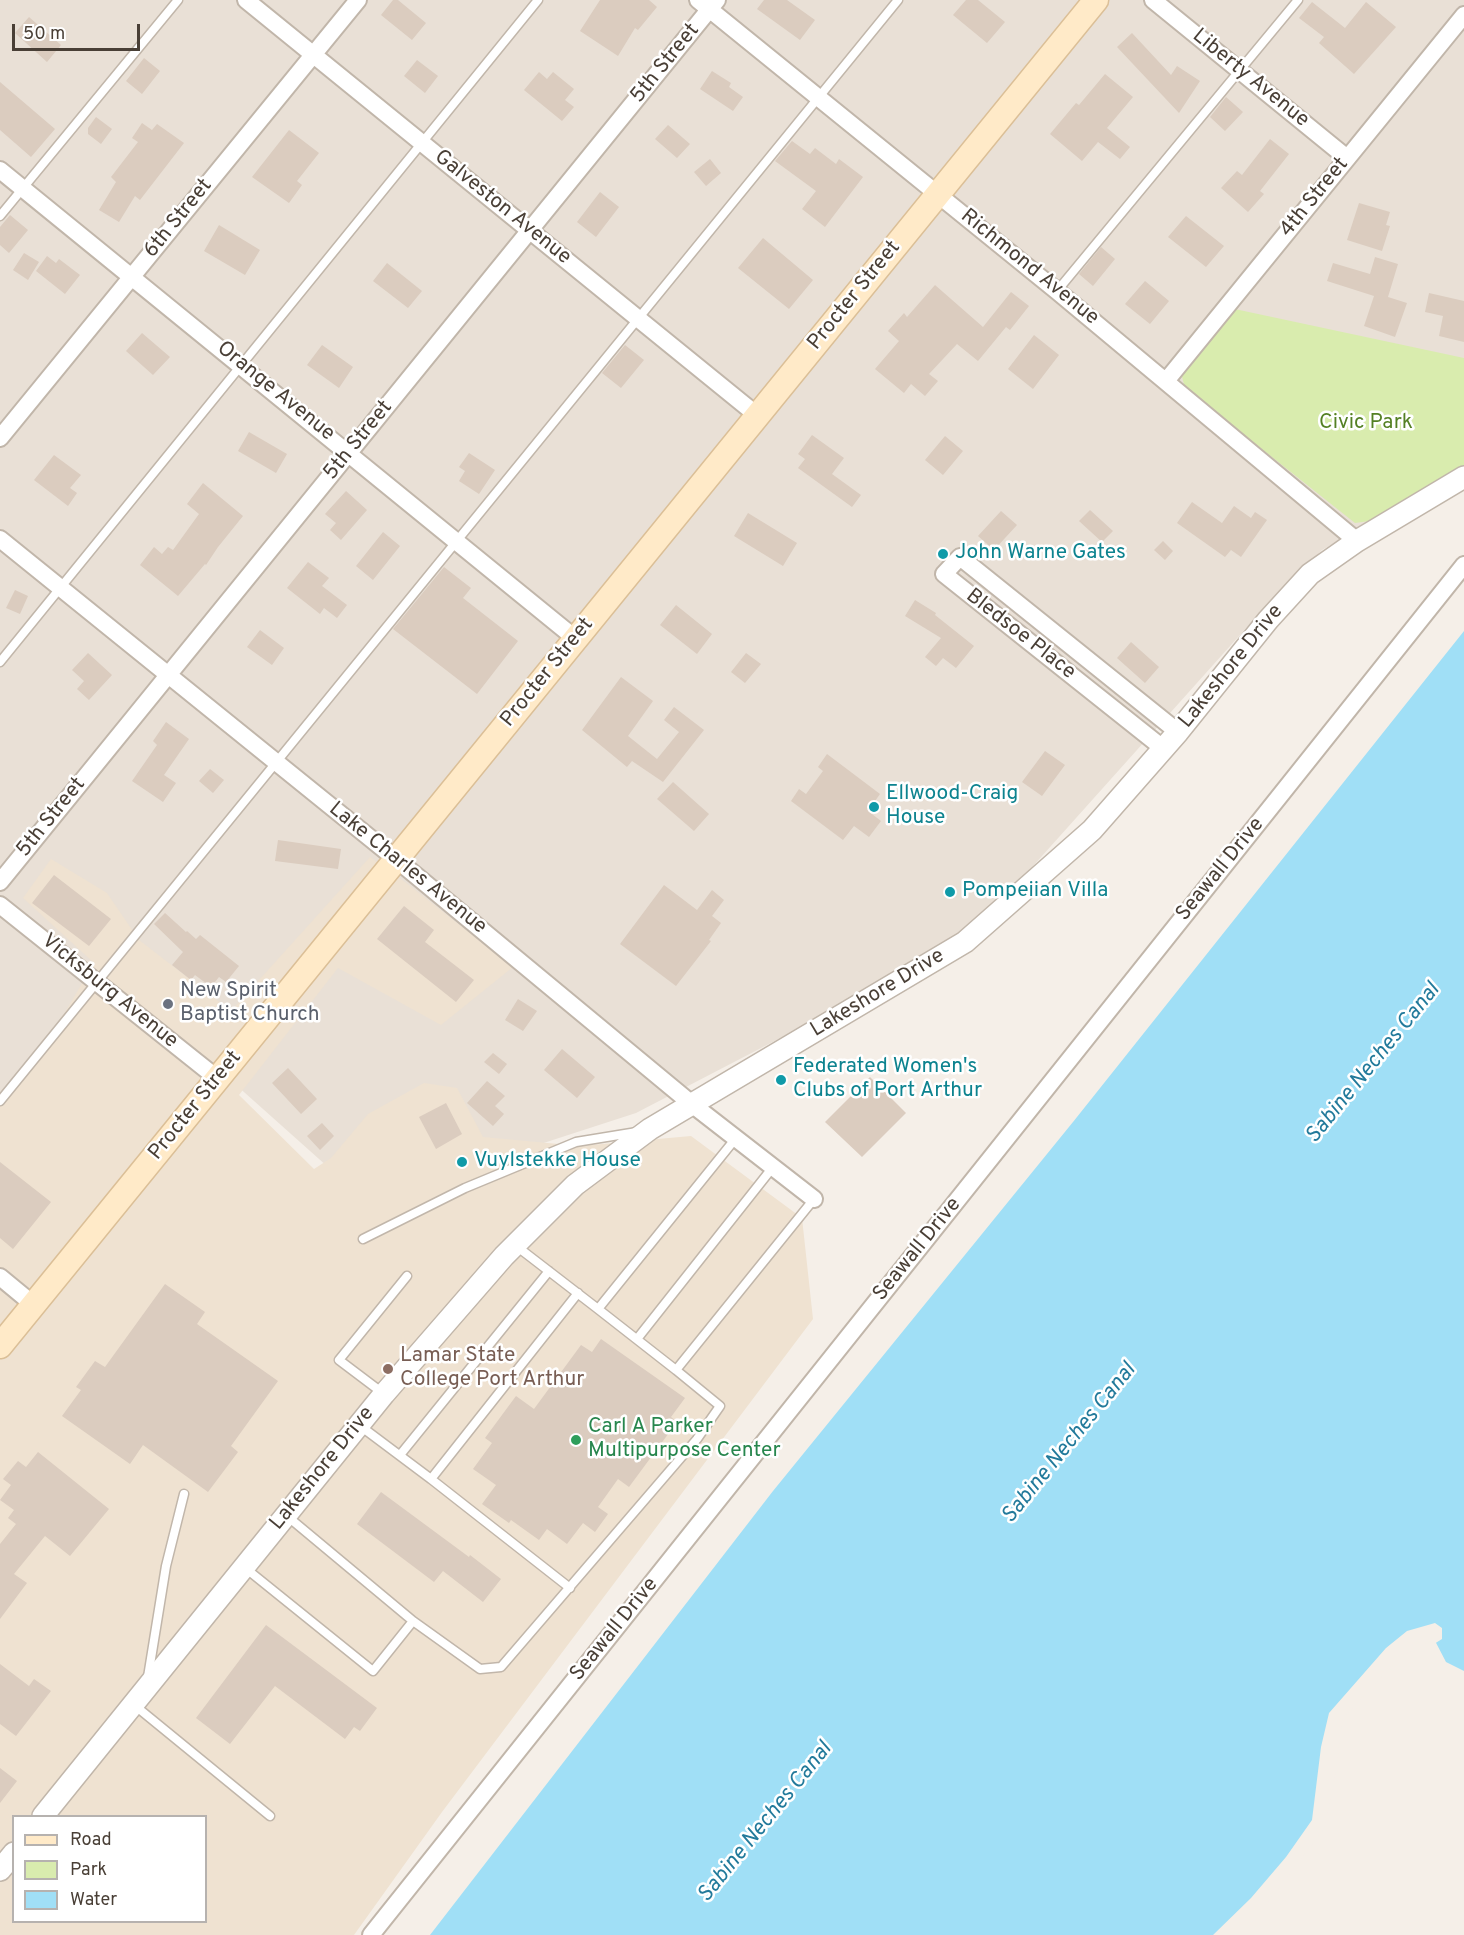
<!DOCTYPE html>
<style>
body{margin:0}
#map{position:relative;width:1464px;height:1935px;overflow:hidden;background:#f5efe8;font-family:Overpass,sans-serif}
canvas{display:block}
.legend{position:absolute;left:12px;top:1815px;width:195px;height:108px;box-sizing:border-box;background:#fff;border:2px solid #b6b2af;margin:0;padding:8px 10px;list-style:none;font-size:18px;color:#493f36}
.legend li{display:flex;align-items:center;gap:12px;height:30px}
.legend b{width:30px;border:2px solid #b6b2af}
.scale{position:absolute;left:12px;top:24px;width:128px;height:27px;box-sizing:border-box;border:3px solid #493f36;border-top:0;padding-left:8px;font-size:18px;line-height:21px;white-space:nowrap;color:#493f36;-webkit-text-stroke:4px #fff;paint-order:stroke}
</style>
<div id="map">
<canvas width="1464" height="1935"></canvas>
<ul class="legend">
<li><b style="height:8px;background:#ffeac8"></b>Road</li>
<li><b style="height:16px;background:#d9ecae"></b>Park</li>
<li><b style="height:16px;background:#a0dff6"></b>Water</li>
</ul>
<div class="scale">50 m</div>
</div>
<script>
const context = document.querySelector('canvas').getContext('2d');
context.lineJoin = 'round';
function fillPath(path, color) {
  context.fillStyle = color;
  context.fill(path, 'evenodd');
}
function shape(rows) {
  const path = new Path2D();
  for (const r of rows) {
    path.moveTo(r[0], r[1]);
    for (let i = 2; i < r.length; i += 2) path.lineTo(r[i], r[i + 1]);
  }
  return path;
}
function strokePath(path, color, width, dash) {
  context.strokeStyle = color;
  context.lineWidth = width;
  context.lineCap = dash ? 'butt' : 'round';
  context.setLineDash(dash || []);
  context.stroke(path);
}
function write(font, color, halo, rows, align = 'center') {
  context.font = font + ' Overpass,sans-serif';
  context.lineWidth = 5;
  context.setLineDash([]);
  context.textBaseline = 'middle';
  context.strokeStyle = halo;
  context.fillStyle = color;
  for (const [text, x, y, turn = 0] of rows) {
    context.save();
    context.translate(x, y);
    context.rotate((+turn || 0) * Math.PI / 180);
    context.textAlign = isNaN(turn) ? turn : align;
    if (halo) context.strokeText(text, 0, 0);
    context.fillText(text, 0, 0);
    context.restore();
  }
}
fillPath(shape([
 [0,0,1464,0,1464,470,1322,550,1248,626,965,942,636,1113,485,1162,384,1217,198,1051,0,1296]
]), '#e9e0d6');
fillPath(shape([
 [370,857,405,882,513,967,441,1025,338,968,239,1095,314,1169,331,1158,368,1114,424,1083,457,1088,483,1137,580,1146,691,1136,802,1218,813,1319,442,1812,354,1935,0,1935,0,1106,28,1075,94,963,23,898,51,859,107,893,139,940,231,1011],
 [14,1816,206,1816,206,1922,14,1922]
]), '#efe2d1');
fillPath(shape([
 [1230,308,1464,358,1464,470,1370,521,1355,523,1185,388,1181,373]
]), '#d9ecae');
fillPath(shape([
 [1464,631,1464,1671,1446,1662,1433,1637,1399,1654,1340,1716,1322,1827,1231,1935,430,1935,773,1491,1073,1122]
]), '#a0dff6');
fillPath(shape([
 [1435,1623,1442,1628,1442,1639,1434,1644,1432,1640,1401,1656,1343,1718,1334,1783,1324,1829,1267,1903,1235,1935,1213,1935,1251,1898,1286,1857,1312,1820,1321,1747,1329,1713,1386,1648,1407,1631]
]), '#f5efe8');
fillPath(shape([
 [393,0,398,0,426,23,412,40,381,15],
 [600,0,649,0,657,7,638,30,635,28,618,56,580,31],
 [764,0,787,0,815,20,800,40,757,9],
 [966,0,978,0,1005,22,987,43,953,15],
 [1312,2,1345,28,1366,2,1396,27,1354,74,1319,43,1324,37,1299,18],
 [29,17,61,45,47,62,15,33],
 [1132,33,1171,75,1177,66,1200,81,1179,113,1117,47],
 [144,58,160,71,142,94,126,81],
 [417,60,438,76,425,93,404,76],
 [712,71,731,83,729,87,743,97,733,111,700,89],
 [539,72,547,79,553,72,574,89,565,100,574,107,562,121,524,90],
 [1105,74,1133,97,1107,128,1130,147,1120,159,1098,142,1082,161,1050,134,1076,103,1079,105],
 [0,82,55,129,31,157,0,130],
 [1226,97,1243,112,1225,131,1210,117],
 [96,117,112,129,101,144,88,134,88,128],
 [142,123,152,130,157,124,184,143,140,200,135,196,119,222,99,210,116,182,111,177,138,142,132,138],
 [668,125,690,144,677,158,655,139],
 [289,130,319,153,297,181,302,185,289,203,252,177],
 [1270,139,1289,154,1260,191,1264,194,1248,212,1221,188,1237,171,1242,175],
 [792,141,810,154,815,148,836,164,839,159,863,177,825,227,802,209,816,191,775,161],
 [710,159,721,173,706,186,694,172],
 [600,192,619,207,596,237,577,222],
 [1359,203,1390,212,1386,225,1390,226,1382,251,1347,240],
 [10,215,28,230,9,253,0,245,0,227],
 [1186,216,1224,246,1206,267,1168,237],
 [219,225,260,250,245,275,204,251],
 [763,238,813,280,789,309,738,268],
 [1101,247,1115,259,1093,286,1079,274],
 [24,253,39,262,28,280,13,270],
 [47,256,56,263,59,259,80,275,65,294,36,271],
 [1375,257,1398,264,1388,297,1407,303,1395,337,1364,326,1374,296,1327,281,1333,263,1370,274],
 [387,263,422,291,408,308,373,281],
 [1145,281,1169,301,1150,324,1125,304],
 [935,285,983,327,1011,292,1029,306,1010,330,1006,327,978,361,957,344,929,374,938,381,925,396,911,384,904,393,875,369,899,341,888,331,904,313,907,317],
 [1429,293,1464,301,1464,342,1439,336,1443,316,1425,312],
 [142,333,170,357,153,375,126,351],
 [1034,335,1059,355,1033,389,1008,369],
 [322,345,353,367,339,388,307,365],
 [625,345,644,360,621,388,602,373],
 [249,432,287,454,276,473,238,451],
 [812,435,844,458,832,474,861,495,852,507,798,468,805,459,798,454],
 [945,436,963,451,943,475,925,460],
 [469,453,495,470,479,494,459,481,465,471,459,467],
 [54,455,81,475,70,488,77,493,68,506,34,480],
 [203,483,243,516,218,547,206,565,205,564,178,596,140,565,154,547,162,554,168,547,173,550,199,514,187,504],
 [346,491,367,510,341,540,330,530,336,523,325,514],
 [1192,502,1222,523,1234,506,1251,518,1255,512,1267,520,1241,557,1231,550,1225,557,1177,523],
 [1090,510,1113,531,1102,542,1079,521],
 [1001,511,1017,525,994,550,978,536],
 [748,513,797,543,783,566,734,536],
 [383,532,400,546,373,580,356,566],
 [1163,541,1173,551,1165,560,1154,550],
 [308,562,329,578,322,586,347,605,337,618,324,608,320,614,287,588],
 [444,567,471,588,463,598,518,641,477,694,393,629],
 [15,590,28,596,20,614,6,608],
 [915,600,936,613,935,615,974,646,956,668,943,658,936,666,925,657,941,638,905,616],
 [676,605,712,634,697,654,660,625],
 [260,630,284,648,272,665,247,647],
 [1131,642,1159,667,1145,683,1117,658],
 [88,653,112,675,89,700,77,689,84,681,72,670],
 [746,653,761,664,745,683,731,672],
 [621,677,653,701,628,736,657,759,679,732,664,720,674,707,704,730,663,782,632,761,627,767,582,730],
 [166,722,189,739,164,775,176,783,163,802,132,781,157,745,153,741],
 [1045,751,1065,765,1042,796,1022,782],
 [827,754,880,794,868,811,881,821,869,837,854,826,843,840,791,801,799,789,806,794,823,771,818,767],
 [210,769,224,780,213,793,199,781],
 [673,782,709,814,694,831,657,799],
 [278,840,341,849,338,869,275,861],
 [54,875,111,919,89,946,32,903],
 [664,885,697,910,712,890,724,900,712,916,721,923,709,940,711,941,676,986,620,944],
 [404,906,434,930,425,942,474,980,456,1002,377,939],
 [165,913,186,932,187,931,196,939,200,935,239,966,226,982,219,977,211,987,195,975,191,980,172,965,183,952,154,924],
 [518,999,537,1011,523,1031,505,1020],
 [562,1049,595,1077,577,1098,544,1070],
 [493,1053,507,1064,499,1074,484,1062],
 [288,1068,317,1099,301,1114,272,1083],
 [870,1077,906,1113,862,1157,825,1122],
 [487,1081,505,1096,495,1106,504,1114,493,1126,467,1103],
 [446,1103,462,1134,436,1149,419,1117],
 [322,1123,334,1136,320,1150,307,1136],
 [0,1162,51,1202,13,1249,0,1238],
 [165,1284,205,1312,197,1324,278,1381,231,1446,238,1452,208,1492,143,1445,130,1464,62,1416,81,1390,76,1387,95,1361,105,1367],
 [601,1339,685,1398,671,1417,677,1422,629,1487,618,1479,598,1507,608,1514,595,1532,583,1523,567,1544,547,1529,539,1540,511,1520,509,1523,482,1504,496,1485,473,1469,492,1443,485,1438,516,1396,534,1409,581,1345,592,1352],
 [38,1452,109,1509,70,1556,45,1536,14,1574,27,1583,0,1619,0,1544,16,1524,8,1518,14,1510,0,1500,11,1485,3,1479,18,1461,26,1467],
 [381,1492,469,1557,470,1555,501,1579,483,1602,443,1571,434,1582,357,1524],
 [266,1625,377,1708,360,1731,354,1727,345,1739,275,1686,230,1744,196,1718],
 [0,1664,29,1686,34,1679,51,1691,16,1736,0,1724],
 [0,1768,17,1781,0,1803]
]), '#dbccbf');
const service = shape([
 [0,216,178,0],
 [1057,291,1298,0],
 [0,662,538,0],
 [0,1101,898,0],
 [363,1239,465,1188,576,1142,637,1132],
 [515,1245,598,1309],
 [637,1339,773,1167],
 [676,1370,598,1309,736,1138],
 [384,1394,339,1360,407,1276],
 [359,1425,431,1479],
 [400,1455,549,1271],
 [287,1516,413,1621],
 [244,1567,373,1671,413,1621,480,1669,501,1667,697,1439,720,1406,676,1370,814,1199],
 [570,1588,431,1479,578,1293],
 [148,1677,166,1566,184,1494],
 [133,1704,270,1816]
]);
const minor = shape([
 [246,0,758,416],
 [698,0,1057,291,1357,541],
 [1153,0,1347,158],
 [0,170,576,639],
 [1166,381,1464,15],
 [0,438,358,0],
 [0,539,396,859,693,1105,814,1199],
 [1164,749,944,574,960,557,1178,732],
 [0,882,717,0],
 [0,905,218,1079],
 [0,1277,34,1305],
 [371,1935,1464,565]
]);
const tertiary = shape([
 [43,1816,384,1394,504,1256,575,1185,650,1129,965,942,1092,830,1178,732,1268,620,1310,574,1357,541,1464,477],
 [0,1870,14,1853]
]);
const secondary = shape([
 [0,1346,1096,0]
]);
strokePath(service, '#c1b6aa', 11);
strokePath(minor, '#c1b6aa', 20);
strokePath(tertiary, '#c1b6aa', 24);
strokePath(secondary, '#dbbf97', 27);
strokePath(service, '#fff', 8);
strokePath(minor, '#fff', 16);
strokePath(tertiary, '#fff', 21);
strokePath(secondary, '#ffeac8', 24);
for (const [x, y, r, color] of [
 [943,554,6,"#0f9aa8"],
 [874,807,6,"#0f9aa8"],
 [950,892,6,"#0f9aa8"],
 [168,1004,6,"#6b7280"],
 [781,1080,6,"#0f9aa8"],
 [462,1162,6,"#0f9aa8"],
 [388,1369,6,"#8d6e63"],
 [576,1440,6,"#2e9e5b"]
]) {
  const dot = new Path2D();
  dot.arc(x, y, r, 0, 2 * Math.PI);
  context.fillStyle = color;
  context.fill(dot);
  strokePath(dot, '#fff', 2);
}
write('21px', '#493f36', '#fff', [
 ["5th Street",666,64,-51],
 ["Liberty Avenue",1250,79,39],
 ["4th Street",1315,198,-51],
 ["Galveston Avenue",502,208,39],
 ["6th Street",179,219,-51],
 ["Richmond Avenue",1029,268,39],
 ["Procter Street",855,296,-51],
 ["Orange Avenue",275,392,39],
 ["5th Street",359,441,-51],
 ["Bledsoe Place",1020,635,38],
 ["Lakeshore Drive",1232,667,-51],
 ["Procter Street",548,673,-51],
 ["5th Street",52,818,-51],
 ["Lake Charles Avenue",407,869,39],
 ["Seawall Drive",1221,870,-51],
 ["Vicksburg Avenue",109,992,39],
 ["Lakeshore Drive",878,994,-31],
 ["Procter Street",196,1106,-51],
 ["Seawall Drive",918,1250,-51],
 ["Lakeshore Drive",323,1469,-51],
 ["Seawall Drive",615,1630,-51]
]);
write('21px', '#548024', '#fff', [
 ["Civic Park",1366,424]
]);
write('21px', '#0d838f', '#fff', [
 ["John Warne Gates",955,554],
 ["Ellwood-Craig",886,795],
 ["House",886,819],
 ["Pompeiian Villa",962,892],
 ["Federated Women's",793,1068],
 ["Clubs of Port Arthur",793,1092],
 ["Vuylstekke House",474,1162]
], 'left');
write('21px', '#5b616d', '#fff', [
 ["New Spirit",180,992],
 ["Baptist Church",180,1016]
], 'left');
write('21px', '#785e54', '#fff', [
 ["Lamar State",400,1357],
 ["College Port Arthur",400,1381]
], 'left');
write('21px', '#27864d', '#fff', [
 ["Carl A Parker",588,1428],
 ["Multipurpose Center",588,1452]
], 'left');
write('italic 22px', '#227a9b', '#fff', [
 ["Sabine Neches Canal",1374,1064,-51],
 ["Sabine Neches Canal",1070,1444,-51],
 ["Sabine Neches Canal",766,1823,-51]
]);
</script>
